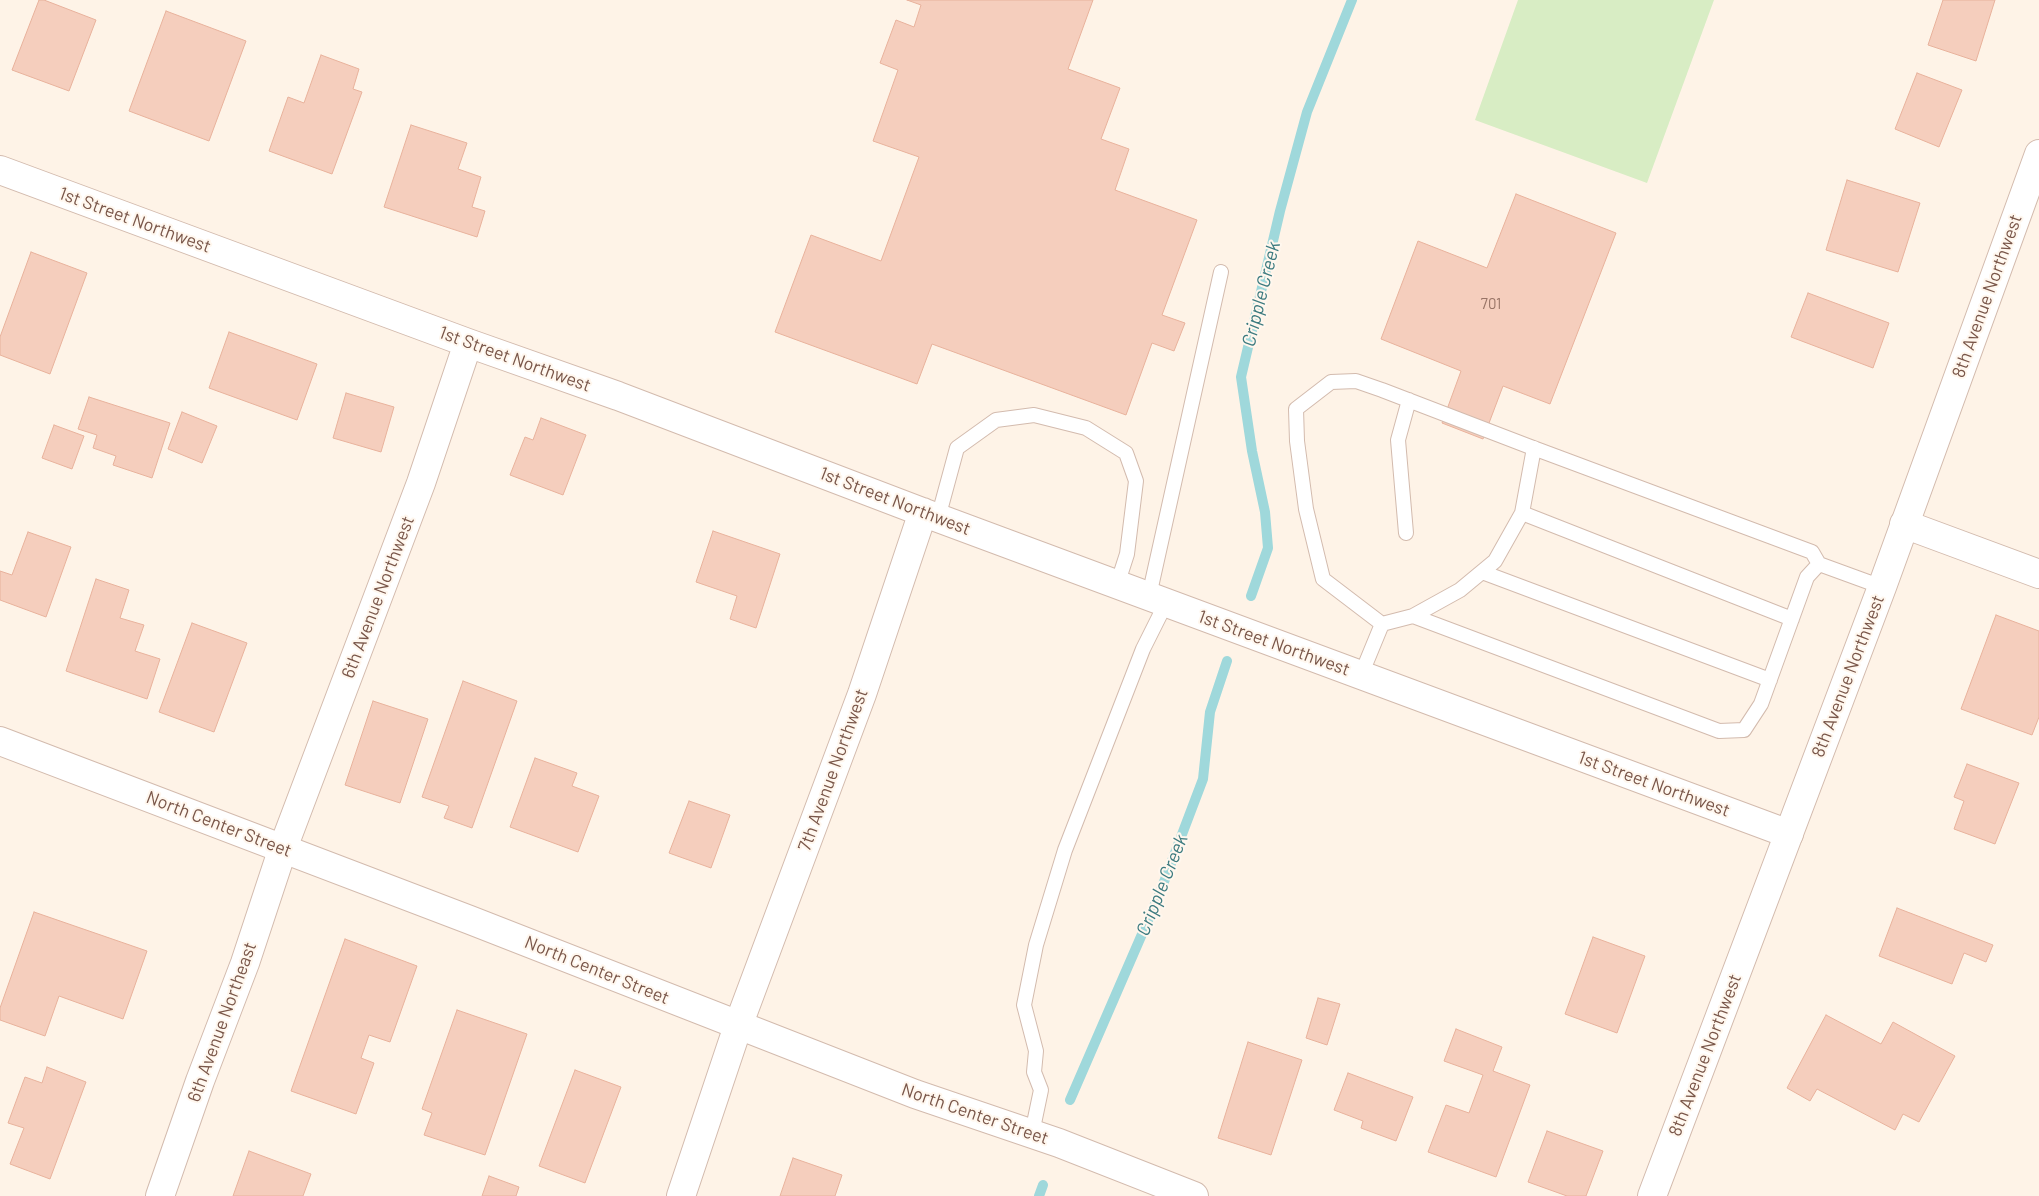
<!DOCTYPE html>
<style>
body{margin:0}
canvas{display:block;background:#fef3e7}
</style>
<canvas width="2039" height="1196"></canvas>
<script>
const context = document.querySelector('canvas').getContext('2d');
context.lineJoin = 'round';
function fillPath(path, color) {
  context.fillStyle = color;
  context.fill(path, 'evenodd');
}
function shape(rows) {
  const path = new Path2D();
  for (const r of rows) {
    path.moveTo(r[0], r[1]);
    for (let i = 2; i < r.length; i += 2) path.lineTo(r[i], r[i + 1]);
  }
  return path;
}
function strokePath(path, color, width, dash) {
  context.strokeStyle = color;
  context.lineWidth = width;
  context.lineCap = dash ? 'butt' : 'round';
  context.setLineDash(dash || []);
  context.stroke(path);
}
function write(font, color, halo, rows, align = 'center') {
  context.font = font + ' Barlow,sans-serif';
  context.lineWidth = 4;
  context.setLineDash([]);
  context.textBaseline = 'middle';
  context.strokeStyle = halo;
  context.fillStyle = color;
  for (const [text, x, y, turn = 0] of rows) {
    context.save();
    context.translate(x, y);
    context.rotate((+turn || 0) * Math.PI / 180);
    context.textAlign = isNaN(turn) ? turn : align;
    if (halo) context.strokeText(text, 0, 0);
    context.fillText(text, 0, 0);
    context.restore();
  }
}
fillPath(shape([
 [1518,0,1714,0,1647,183,1475,120]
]), '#d8edc4');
strokePath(shape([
 [1251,596,1268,548,1265,512,1252,451,1241,377,1280,211,1307,112,1352,0],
 [1070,1100,1159,895,1203,779,1210,712,1227,661],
 [1039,1196,1043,1185]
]), '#9fd8db', 10);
const building = shape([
 [39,0,44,0,96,20,69,91,12,70,39,0],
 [907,0,1093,0,1068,69,1120,88,1101,139,1129,149,1115,190,1197,220,1162,315,1185,323,1174,351,1152,343,1126,415,932,344,917,384,775,332,811,235,881,261,919,157,873,141,898,70,880,63,896,20,914,27,921,5,907,0],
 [1943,0,1995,0,1976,61,1928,45,1943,0],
 [166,11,246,41,209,141,129,111,166,11],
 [321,55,359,69,353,89,362,92,332,174,269,151,288,97,304,103,321,55],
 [1917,73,1962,90,1939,147,1895,129,1917,73],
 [411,125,467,143,458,169,481,177,472,207,485,211,477,237,384,207,411,125],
 [1847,180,1920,203,1898,272,1826,250,1847,180],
 [1516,194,1616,233,1550,404,1503,386,1483,439,1442,423,1461,371,1381,339,1418,241,1487,268,1516,194],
 [31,252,87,273,50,374,0,355,0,337,31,252],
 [1808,293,1889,323,1873,368,1791,337,1808,293],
 [229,332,317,364,297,420,209,388,229,332],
 [346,393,394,407,381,452,333,438,346,393],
 [89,397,170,423,152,478,113,465,116,456,93,448,97,435,78,429,89,397],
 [182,412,217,426,202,463,168,449,182,412],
 [541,418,586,435,563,495,510,475,525,437,533,440,541,418],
 [54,425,84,436,72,469,42,458,54,425],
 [713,531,780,554,756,628,730,619,737,596,696,582,713,531],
 [28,532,71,547,46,617,0,600,0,571,12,575,28,532],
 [96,579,129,590,120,618,144,625,135,651,160,659,147,699,66,671,96,579],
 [1996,615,2039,631,2039,717,2032,735,1961,709,1996,615],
 [192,623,247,643,214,732,159,712,192,623],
 [463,681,517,701,472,828,444,818,449,806,422,797,463,681],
 [373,701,428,719,400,803,345,785,373,701],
 [535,758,577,773,572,786,599,796,578,852,510,827,535,758],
 [1967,764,2019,783,1995,844,1954,829,1964,801,1954,797,1967,764],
 [689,801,730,815,711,868,669,853,689,801],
 [1897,908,1993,945,1986,962,1964,953,1952,984,1879,956,1897,908],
 [34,912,147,951,123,1019,59,996,45,1036,0,1020,0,1008,34,912],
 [1593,937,1645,956,1617,1033,1565,1014,1593,937],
 [345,939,417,966,390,1042,369,1035,361,1058,374,1063,356,1114,291,1091,345,939],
 [1318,998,1340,1004,1327,1045,1306,1038,1318,998],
 [457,1010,527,1034,485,1155,424,1135,432,1113,422,1109,457,1010],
 [1826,1015,1881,1044,1893,1022,1955,1056,1919,1122,1903,1114,1895,1130,1817,1089,1810,1101,1787,1088,1826,1015],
 [1456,1029,1502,1047,1493,1071,1530,1085,1496,1177,1428,1152,1446,1105,1469,1113,1483,1075,1444,1061,1456,1029],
 [1248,1042,1302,1060,1271,1155,1218,1138,1248,1042],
 [47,1067,86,1082,50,1179,10,1164,24,1128,8,1123,25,1077,42,1083,47,1067],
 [575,1070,621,1087,585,1183,539,1166,575,1070],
 [1348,1073,1413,1097,1396,1141,1361,1128,1363,1121,1334,1110,1348,1073],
 [1547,1131,1603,1151,1586,1196,1567,1196,1528,1182,1547,1131],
 [249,1151,311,1174,303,1196,233,1196,249,1151],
 [793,1158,842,1175,835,1196,780,1196,793,1158],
 [489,1176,519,1187,516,1196,482,1196,489,1176]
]);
fillPath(building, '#f5cebd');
strokePath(building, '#e8b29c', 1);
const service = shape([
 [1522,513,1792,619],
 [938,518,957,448,996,420,1034,415,1086,428,1126,453,1136,481,1127,554,1117,585],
 [1406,533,1398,440,1409,400],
 [1482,572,1770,680],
 [1149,596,1221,272],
 [1413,616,1719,731,1744,730,1761,704,1807,577,1819,564],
 [1382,624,1323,579,1306,509,1297,441,1296,409,1331,382,1356,381,1382,390,1528,446,1812,552,1819,564,1882,587],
 [1382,624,1413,616,1460,590,1495,561,1522,513,1534,448],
 [1361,675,1382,624],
 [1032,1133,1041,1090,1034,1072,1036,1051,1024,1005,1036,945,1065,850,1143,649,1166,603]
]);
const minor = shape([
 [0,170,468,343,618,396,938,518,1789,834],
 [1904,524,2039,574],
 [160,1196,200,1081,245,963,283,848,421,483,468,343],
 [681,1196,738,1026,862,694,923,512]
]);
const tertiary = shape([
 [0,741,470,920,915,1094,1059,1143,1194,1196],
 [1652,1196,1882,587,2039,154]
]);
strokePath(service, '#d3bbae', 16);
strokePath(minor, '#d3bbae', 30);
strokePath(tertiary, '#d3bbae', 30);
strokePath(service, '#fff', 14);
strokePath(minor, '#fff', 28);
strokePath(tertiary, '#fff', 28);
write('15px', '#987466', null, [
 ["701",1491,304]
]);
write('18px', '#795649', '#fff7ee', [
 ["1st Street Northwest",135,220,20],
 ["8th Avenue Northwest",1987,296,-70],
 ["1st Street Northwest",515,359,20],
 ["1st Street Northwest",895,501,21],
 ["6th Avenue Northwest",378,597,-69],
 ["1st Street Northwest",1274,643,20],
 ["8th Avenue Northwest",1848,676,-69],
 ["7th Avenue Northwest",833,770,-70],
 ["1st Street Northwest",1654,784,20],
 ["North Center Street",219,824,21],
 ["North Center Street",597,970,22],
 ["6th Avenue Northeast",222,1022,-70],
 ["8th Avenue Northwest",1705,1055,-69],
 ["North Center Street",975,1114,19]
]);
write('italic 19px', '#3c7a7f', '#fff7ee', [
 ["Cripple Creek",1261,294,-76],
 ["Cripple Creek",1162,885,-68]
]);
</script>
